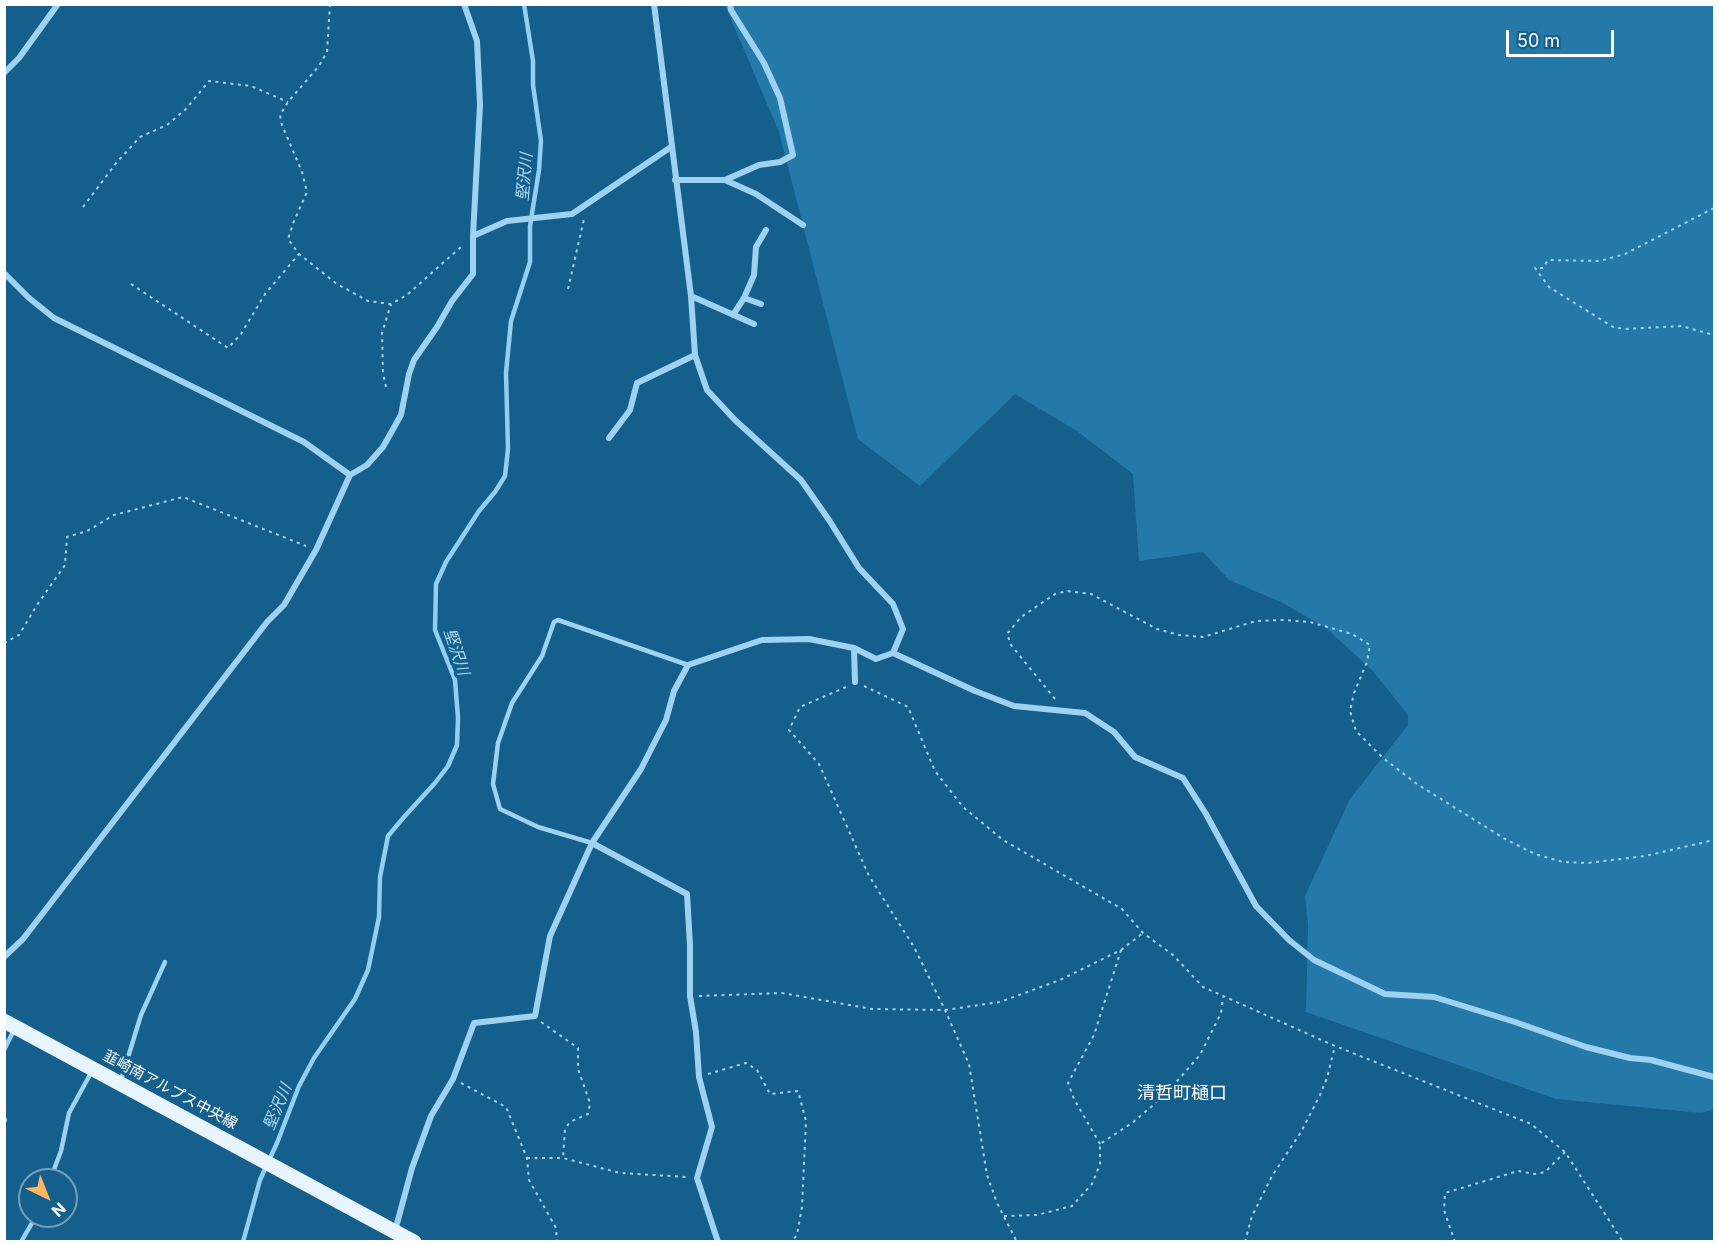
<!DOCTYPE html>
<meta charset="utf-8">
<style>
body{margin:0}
#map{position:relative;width:1719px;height:1246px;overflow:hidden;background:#155f8d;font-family:Inter,sans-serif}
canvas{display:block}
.frame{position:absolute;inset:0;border:6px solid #fff;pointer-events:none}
.north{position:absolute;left:18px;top:1168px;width:60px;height:60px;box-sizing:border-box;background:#155f8d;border:2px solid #739fbb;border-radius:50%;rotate:137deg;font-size:16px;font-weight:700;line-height:24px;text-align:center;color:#fff}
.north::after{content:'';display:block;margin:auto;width:21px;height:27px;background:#ffb45e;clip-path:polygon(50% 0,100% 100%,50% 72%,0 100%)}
.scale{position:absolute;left:1506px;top:30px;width:108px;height:27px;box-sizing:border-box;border:3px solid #fff;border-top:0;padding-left:8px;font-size:18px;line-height:21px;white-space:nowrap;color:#fff;-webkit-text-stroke:4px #155f8d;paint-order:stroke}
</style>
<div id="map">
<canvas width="1719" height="1246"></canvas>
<div class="frame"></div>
<div class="north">N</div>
<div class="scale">50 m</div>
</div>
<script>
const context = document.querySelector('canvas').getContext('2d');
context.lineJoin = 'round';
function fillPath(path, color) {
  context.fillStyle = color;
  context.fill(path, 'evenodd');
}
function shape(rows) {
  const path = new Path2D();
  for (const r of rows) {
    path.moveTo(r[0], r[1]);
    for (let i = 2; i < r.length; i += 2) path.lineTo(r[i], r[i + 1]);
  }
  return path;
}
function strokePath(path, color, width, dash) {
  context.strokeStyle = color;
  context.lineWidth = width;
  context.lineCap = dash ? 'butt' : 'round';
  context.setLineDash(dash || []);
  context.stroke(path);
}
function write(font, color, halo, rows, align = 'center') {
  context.font = font + ' Inter,"Noto Sans JP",sans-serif';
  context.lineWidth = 6;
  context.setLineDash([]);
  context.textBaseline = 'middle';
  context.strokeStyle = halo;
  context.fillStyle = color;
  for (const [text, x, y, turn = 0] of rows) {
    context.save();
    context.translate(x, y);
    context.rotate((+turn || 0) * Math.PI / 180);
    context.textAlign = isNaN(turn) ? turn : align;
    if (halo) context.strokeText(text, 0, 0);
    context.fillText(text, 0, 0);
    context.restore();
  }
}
fillPath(shape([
 [725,5,1714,5,1714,1109,1702,1113,1556,1099,1306,1012,1308,925,1305,896,1350,799,1408,725,1408,715,1373,671,1326,628,1281,602,1229,580,1203,552,1139,561,1133,474,1077,431,1015,394,920,486,858,439,779,132]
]), '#2579a9');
strokePath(shape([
 [243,1242,260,1180,277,1143,299,1086,314,1058,355,999,368,970,379,917,380,877,388,836,404,817,435,783,448,766,457,745,458,718,455,680,435,630,436,584,446,562,479,511,495,492,505,476,508,449,506,373,511,321,530,262,530,226,539,170,541,141,533,85,533,61,524,4]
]), '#91d0f3', 4.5);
strokePath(shape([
 [330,4,327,52,319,66,288,102,280,115,282,125,302,172,307,192,294,221,288,239,299,254,337,284,368,301,391,304,407,295,462,246],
 [83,207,117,162,140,137,167,125,186,109,209,81,251,86,288,102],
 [1714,208,1625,254,1600,261,1548,260,1543,268,1535,268,1549,287,1613,327,1625,329,1681,326,1714,335],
 [131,284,228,348,241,334,265,294,299,254],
 [568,289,584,219],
 [386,387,383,373,382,333,391,304],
 [4,643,19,635,37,605,65,565,67,537,87,531,114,515,183,497,306,546],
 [864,686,908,707,935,771,963,807,1003,840,1122,909,1143,933,1173,955,1203,987,1335,1046,1531,1124,1565,1152,1623,1242],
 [846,687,800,707,789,730,819,764,869,876,914,947,945,1010,969,1064,987,1175,997,1203,1017,1242],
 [1055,699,1011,645,1007,634,1021,617,1055,594,1067,591,1091,594,1157,629,1179,635,1203,637,1256,621,1283,620,1310,622,1352,634,1370,645,1367,662,1354,693,1350,711,1356,731,1383,758,1417,784,1505,839,1535,854,1563,862,1588,863,1645,856,1714,840],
 [699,996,782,993,872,1009,945,1010,1000,1002,1060,980,1121,950,1143,933],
 [541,1022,578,1048,578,1069,590,1103,588,1114,570,1122,565,1129,563,1158],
 [708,1074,746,1063,757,1070,770,1094,798,1091,806,1121,802,1207,797,1235,791,1242],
 [461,1083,506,1107,527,1158,529,1180,556,1228,557,1242],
 [1100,1144,1074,1099,1068,1083,1094,1035,1121,950],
 [527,1158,563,1158,620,1173,687,1177],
 [1004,1216,1037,1215,1072,1206,1092,1184,1100,1164,1100,1144,1132,1123,1164,1096,1200,1055,1221,1013,1223,997],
 [1245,1242,1252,1216,1272,1176,1301,1132,1320,1095,1327,1078,1335,1046],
 [1455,1242,1444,1210,1445,1193,1518,1171,1535,1174,1545,1172,1565,1152]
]), '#9fd2f0', 2, [3, 4.5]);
strokePath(shape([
 [592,843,538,827,500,809,493,784,498,743,512,703,542,656,554,622,558,620,688,665],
 [4,1050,14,1030],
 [121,1080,141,1015,165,962],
 [4,1119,5,1120],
 [50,1180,61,1151,69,1113,92,1071],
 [21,1242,36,1216]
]), '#9fd2f0', 4.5);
strokePath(shape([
 [654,4,691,296,695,355,707,390,735,420,801,480,829,520,859,568,893,604,903,629,893,653],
 [4,73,19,58,58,4],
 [675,180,725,180,759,165,780,162,793,155,780,98,764,63,731,10,730,4],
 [725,180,756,194,803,225],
 [473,236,507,221,572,214,671,147],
 [4,273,29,298,54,318,304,442,350,475],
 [691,296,754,324],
 [744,298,761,304],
 [733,315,744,298,754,275,756,247,766,230],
 [609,438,630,410,637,383,695,355],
 [854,648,855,682],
 [592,843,687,894,690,945,690,996,696,1032,699,1077,712,1127,697,1178,718,1242],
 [4,957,23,939,267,622,284,605,316,550,350,475,367,465,383,447,401,415,409,374,414,360,437,327,452,301,473,274,473,236,480,105,477,41,464,4],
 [395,1231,412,1168,431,1116,453,1079,474,1023,535,1016,550,936,592,843,641,769,666,720,674,691,688,665,762,640,809,639,854,648,876,659,893,653,975,691,1014,706,1085,713,1114,732,1135,757,1183,778,1206,814,1256,906,1289,940,1314,960,1385,994,1434,997,1515,1022,1586,1047,1630,1058,1651,1060,1714,1077]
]), '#9fd2f0', 6);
strokePath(shape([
 [4,1021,414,1242]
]), '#e8f5ff', 15);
write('15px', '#fff', '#155f8d', [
 ["韮崎南アルプス中央線",170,1090,28]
]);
write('italic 16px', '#abdbf7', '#155f8d', [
 ["堅沢川",525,177,-85],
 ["堅沢川",456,652,71],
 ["堅沢川",278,1107,-67]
]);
write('18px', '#fff', '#155f8d', [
 ["清哲町樋口",1182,1094]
]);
</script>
